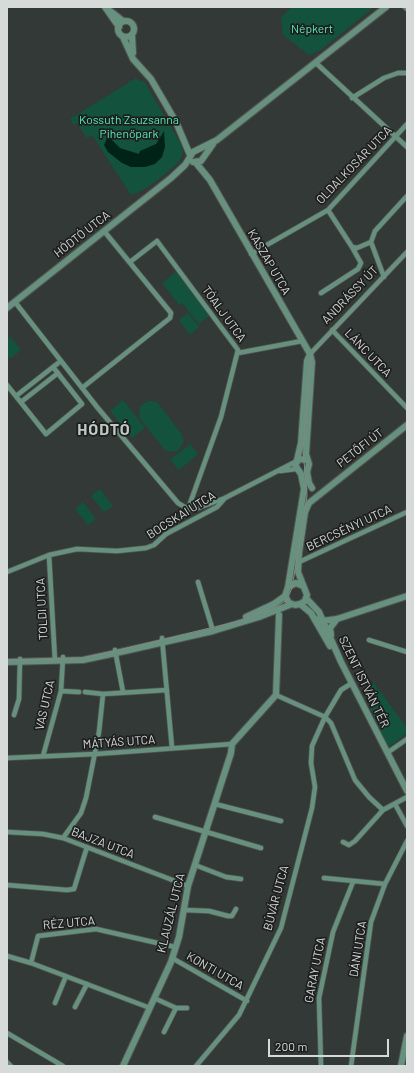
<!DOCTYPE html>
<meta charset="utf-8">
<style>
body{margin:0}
#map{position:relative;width:414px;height:1073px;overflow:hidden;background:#333936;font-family:Barlow,sans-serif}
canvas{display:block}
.frame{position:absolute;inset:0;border:8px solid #d6dad8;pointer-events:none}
.scale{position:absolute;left:268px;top:1039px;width:121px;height:18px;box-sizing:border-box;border:2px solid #d6dad8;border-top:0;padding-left:5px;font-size:12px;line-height:14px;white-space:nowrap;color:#d6dad8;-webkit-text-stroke:3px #1d1f1e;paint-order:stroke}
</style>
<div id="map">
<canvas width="414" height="1073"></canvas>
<div class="frame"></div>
<div class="scale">200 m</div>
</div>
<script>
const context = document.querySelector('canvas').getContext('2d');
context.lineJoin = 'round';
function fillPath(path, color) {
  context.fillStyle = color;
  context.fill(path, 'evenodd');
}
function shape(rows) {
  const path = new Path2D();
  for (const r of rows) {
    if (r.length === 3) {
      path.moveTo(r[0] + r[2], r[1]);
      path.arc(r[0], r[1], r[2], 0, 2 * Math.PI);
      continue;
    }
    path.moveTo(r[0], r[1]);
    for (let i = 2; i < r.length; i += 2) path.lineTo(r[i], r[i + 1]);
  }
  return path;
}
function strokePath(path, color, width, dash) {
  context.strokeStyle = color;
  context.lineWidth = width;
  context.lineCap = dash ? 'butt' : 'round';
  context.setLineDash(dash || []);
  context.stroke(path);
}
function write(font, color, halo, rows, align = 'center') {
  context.font = font + ' Barlow,sans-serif';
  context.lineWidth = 3.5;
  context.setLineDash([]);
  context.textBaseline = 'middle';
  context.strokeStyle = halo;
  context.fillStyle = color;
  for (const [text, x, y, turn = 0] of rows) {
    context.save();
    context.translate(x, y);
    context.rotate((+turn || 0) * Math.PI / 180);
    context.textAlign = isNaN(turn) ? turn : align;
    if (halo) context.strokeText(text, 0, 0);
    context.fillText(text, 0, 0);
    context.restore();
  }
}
fillPath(shape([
 [292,7,374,7,321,50,309,55,283,35,281,17],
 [136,78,141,82,143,80,147,86,181,144,183,153,179,162,158,180,141,191,131,195,92,135,87,138,77,123,74,125,70,119],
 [176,272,210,315,199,324,182,303,179,305,162,283],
 [188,313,199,327,190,335,179,320],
 [10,336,21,350,10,359,7,355,7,339],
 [123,400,145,428,132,438,110,411],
 [148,401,157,402,181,433,184,441,178,451,172,452,165,450,140,419,139,409,143,404],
 [190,444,198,454,179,470,170,460],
 [100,489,113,506,104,512,91,496],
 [83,502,96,519,88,525,75,509],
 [374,683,407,728,407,733,388,748,363,691]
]), '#13523d');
fillPath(shape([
 [164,131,165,147,162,157,155,164,145,167,131,167,122,163,108,152,104,145,108,136,120,148,139,154,140,151,156,144]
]), '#002317');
const minor = shape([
 [316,63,407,147],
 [352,98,384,78,398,73,407,73],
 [328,210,352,247,357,248,371,242,384,277],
 [371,242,375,231,407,196],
 [251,254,328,210,407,124],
 [130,262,157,241,238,350,221,417,188,509],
 [321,293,358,269,361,263,352,247],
 [15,302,97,407,178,503,188,509,193,510,225,498,295,462],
 [332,330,407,408],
 [238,353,302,341],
 [310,354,407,252],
 [7,385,46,434,82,404,53,367,61,361],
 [82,388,170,318,171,313,104,231],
 [16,396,53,367],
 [21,402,58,373],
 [280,471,296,469],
 [49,555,55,661],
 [299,562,407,512],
 [7,572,49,555,77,549,117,551,146,548,154,545,166,534,217,507,225,498],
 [198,582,213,631],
 [162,638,172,748],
 [369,640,407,652],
 [115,650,123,692],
 [61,691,79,692],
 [85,692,103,694,167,690],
 [276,695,325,717,331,723,355,780,369,797,383,810],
 [14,715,19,699,20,659],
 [387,753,407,739],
 [43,756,61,691,63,657],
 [7,758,96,754,232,744],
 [215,804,281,821],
 [395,804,407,826],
 [155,817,261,848],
 [7,832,43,834,63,838,188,886],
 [63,838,81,813,86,798,99,732,103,694],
 [343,842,349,845,355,841,383,810,407,797],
 [195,865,226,877,241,879],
 [324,878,385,884],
 [7,885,67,890,74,889,87,847],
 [184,910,209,911,228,916,232,916,236,909],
 [7,956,31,963,150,1008],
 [172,958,247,1001],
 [31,963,38,936,96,929,175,947],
 [154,998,176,1008,187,1008],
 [55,1003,66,976],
 [75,1007,87,984],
 [164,1032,176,1008],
 [7,1033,63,1066],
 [7,1062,11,1066],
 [196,1066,239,1015,281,928,312,808,315,787,311,763,312,746,325,717,341,690,352,683],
 [321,1066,319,998,333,932,353,882],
 [351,1066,371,922,385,884,407,841]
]);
const tertiary = shape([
 [105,7,119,27],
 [406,7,407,8],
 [109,10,123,21],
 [126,29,8],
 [132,35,133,53],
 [123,37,133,59,151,79,176,122,190,155],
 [193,162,201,161,213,144],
 [196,163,210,180,310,354,312,362,306,454,309,464,307,472,309,483,312,488],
 [7,308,171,178,185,165,193,152,217,140,386,7],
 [297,460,301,443,307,361,310,354],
 [303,586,296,583,288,587,285,596,289,603,295,605,300,604,305,601,307,595,298,572,299,553,305,512,309,503,407,425],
 [288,587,304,489,301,474,295,465,299,459,307,460],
 [306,598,319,612,341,662,407,791],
 [300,604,311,613,330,646],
 [246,617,274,604,285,596],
 [316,619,322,621,337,619,407,596],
 [331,635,330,628,337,619],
 [7,662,83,660,116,653,213,631,259,617,292,604],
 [123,1066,171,962,179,937,188,886,231,753,232,744,276,695,279,615],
 [401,1066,407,1036]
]);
strokePath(minor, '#505653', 6);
strokePath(tertiary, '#505653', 8);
strokePath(minor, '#67907e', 4.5);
strokePath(tertiary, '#67907e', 6);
strokePath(shape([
 [7,661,83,658,115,651,239,621,276,607,287,600,292,588,307,496,303,450,311,356,315,350,407,253]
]), '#838885', 1);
write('12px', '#56eab5', '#1d1f1e', [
 ["Népkert",312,29],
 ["Kossuth Zsuzsanna",129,120],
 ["Pihenőpark",129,134]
]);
write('12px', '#d6dad8', '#1d1f1e', [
 ["OLDALKOSÁR UTCA",354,165,-46],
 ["HÓDTÓ UTCA",82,234,-38],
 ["KASZAP UTCA",269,262,60],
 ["ANDRÁSSY ÚT",350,295,-46],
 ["TÓALJ UTCA",224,314,54],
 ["LÁNC UTCA",368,353,46],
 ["PETŐFI ÚT",360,448,-38],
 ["BOCSKAI UTCA",181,515,-32],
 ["BERCSÉNYI UTCA",349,528,-25],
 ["TOLDI UTCA",42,609,-93],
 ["SZENT ISTVÁN TÉR",364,682,64],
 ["VAS UTCA",45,705,-77],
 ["MÁTYÁS UTCA",119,742,-4],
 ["BAJZA UTCA",103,843,21],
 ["BÚVÁR UTCA",276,898,-75],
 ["KLAUZÁL UTCA",171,913,-76],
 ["RÉZ UTCA",69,923,-5],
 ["DÁNI UTCA",358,949,-81],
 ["GARAY UTCA",315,970,-79],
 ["KONTI UTCA",215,971,30]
]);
context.letterSpacing = '1px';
write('bold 16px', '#c1c9c5', '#1d1f1e', [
 ["HÓDTÓ",104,430]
]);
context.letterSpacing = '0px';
</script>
